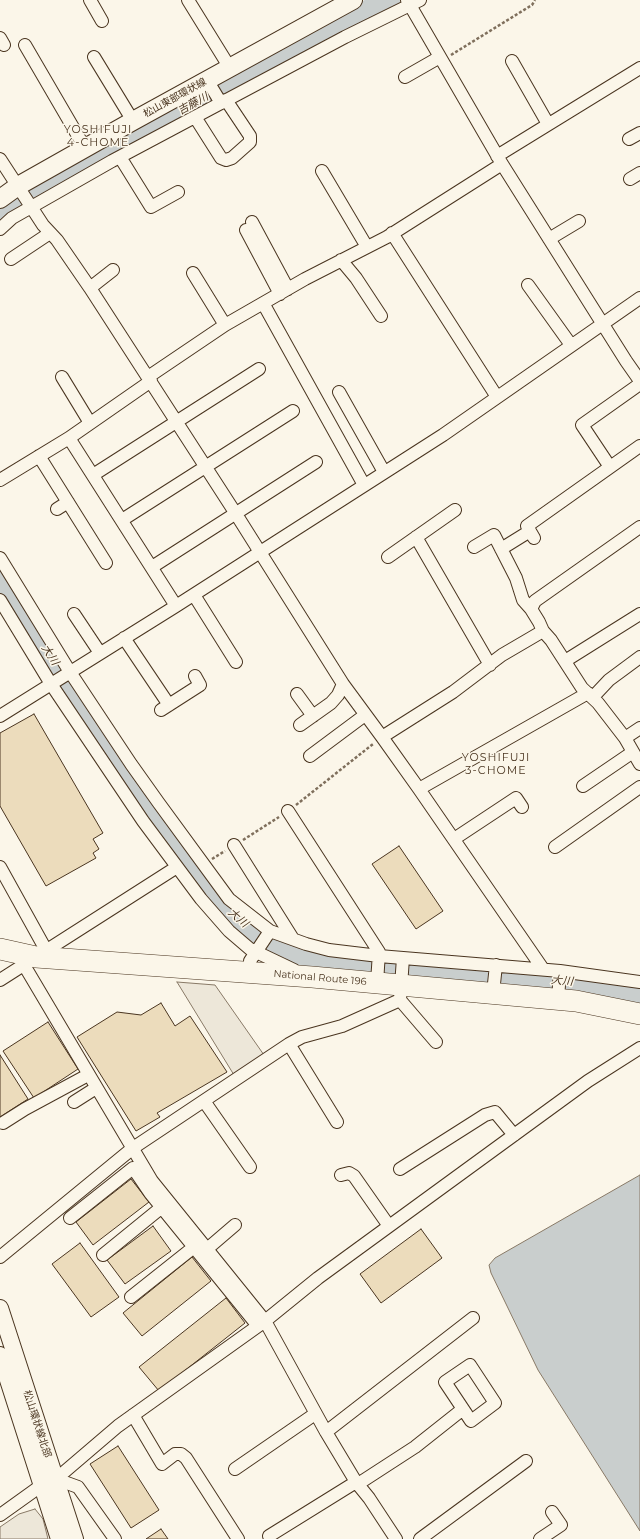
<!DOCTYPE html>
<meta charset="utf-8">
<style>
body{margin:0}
canvas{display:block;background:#fbf6e9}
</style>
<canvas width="640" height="1539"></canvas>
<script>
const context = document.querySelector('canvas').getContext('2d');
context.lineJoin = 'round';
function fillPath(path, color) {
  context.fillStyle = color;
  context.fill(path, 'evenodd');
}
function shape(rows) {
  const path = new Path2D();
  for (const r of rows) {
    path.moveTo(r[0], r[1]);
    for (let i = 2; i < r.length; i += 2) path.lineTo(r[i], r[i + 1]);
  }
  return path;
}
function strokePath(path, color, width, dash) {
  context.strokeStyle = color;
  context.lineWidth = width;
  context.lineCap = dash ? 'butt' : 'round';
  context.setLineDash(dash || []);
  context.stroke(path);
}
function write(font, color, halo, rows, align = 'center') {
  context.font = font + ' Montserrat,"Noto Sans JP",sans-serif';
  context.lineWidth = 3;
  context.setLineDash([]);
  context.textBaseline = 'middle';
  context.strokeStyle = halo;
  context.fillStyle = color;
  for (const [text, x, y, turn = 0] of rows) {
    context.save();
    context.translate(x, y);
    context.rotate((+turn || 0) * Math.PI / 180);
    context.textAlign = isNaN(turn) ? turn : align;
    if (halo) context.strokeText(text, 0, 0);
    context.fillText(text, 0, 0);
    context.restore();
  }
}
const parking = shape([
 [177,982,215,985,264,1055,234,1075,177,982],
 [35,1509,43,1519,48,1539,0,1539,0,1527,19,1514,35,1509]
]);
fillPath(parking, '#ede7d9');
strokePath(parking, '#887966', 1);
const water = shape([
 [640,1175,640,1531,538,1370,491,1273,489,1265,495,1258,640,1175]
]);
fillPath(water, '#c9cecd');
strokePath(water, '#887966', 1);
strokePath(shape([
 [0,213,74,169,292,50,390,0],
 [0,579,93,725,160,824,222,905,253,931,299,955,389,966,575,982,640,992]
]), '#c9cecd', 23);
const building = shape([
 [34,714,103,833,93,839,99,849,93,853,96,858,46,886,0,806,0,733,34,714],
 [399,846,443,911,416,929,372,864,399,846],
 [161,1003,175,1026,190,1016,227,1072,157,1113,160,1117,136,1131,77,1037,117,1012,141,1015,161,1003],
 [48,1022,78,1069,34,1098,3,1051,48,1022],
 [0,1055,28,1099,0,1117,0,1055],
 [131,1179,149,1202,93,1245,76,1222,131,1179],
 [153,1226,171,1251,125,1284,107,1260,153,1226],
 [421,1229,442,1258,381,1303,360,1274,421,1229],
 [80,1243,119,1297,91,1317,52,1264,80,1243],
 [192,1257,211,1281,142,1336,123,1313,192,1257],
 [226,1298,245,1323,159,1391,139,1367,226,1298],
 [118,1446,159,1510,131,1528,90,1464,118,1446],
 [161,1529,168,1539,146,1539,161,1529]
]);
fillPath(building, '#ecdcbc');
strokePath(building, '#4a3520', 1);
const street = shape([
 [90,0,102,21],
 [188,0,230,68],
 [407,0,502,164,626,361,640,381],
 [0,38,4,45],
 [25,45,85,148],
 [94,57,133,121],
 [512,61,548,124],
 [405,77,440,57],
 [207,80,221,103],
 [195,117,221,158,226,160,232,158,250,142,250,136,226,100],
 [629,139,640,133],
 [497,156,640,68],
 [120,157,151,207,178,192],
 [0,159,43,225,57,240,90,288,236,514,343,684,382,737,419,789,543,969],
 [322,171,367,247],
 [630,179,640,173],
 [252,222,288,289],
 [0,229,12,218,112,161,345,37,420,0],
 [246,230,280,294],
 [392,233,497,397],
 [549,239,579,221],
 [11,259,50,233],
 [341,260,356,278,381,316],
 [193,273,225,325],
 [528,285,571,345],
 [90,288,113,270],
 [263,303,364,485],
 [62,377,90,423],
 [148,377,225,325,305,279,387,237,502,164],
 [339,392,384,472],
 [69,438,176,606],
 [39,456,106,563],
 [610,467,582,425,640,384],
 [93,475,259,369],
 [0,480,69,438,151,381],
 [57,509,68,502],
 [122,520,293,411],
 [416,537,490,665],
 [534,538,527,526,640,446],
 [474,547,494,535,516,578,523,600,531,609,539,622,543,631,551,640,582,688,598,703,625,738,640,764],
 [501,549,530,531],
 [388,557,455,510],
 [0,558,70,672,131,764,158,802,229,899,270,931,306,944,329,950,379,956,560,971,640,982],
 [152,567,316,462],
 [194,595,236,662],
 [0,600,51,684,143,821,201,899,229,931,250,949,294,970],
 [531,609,535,601,640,527],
 [74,614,100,653],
 [124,638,169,705],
 [565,661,640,614],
 [297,694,313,716],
 [593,697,609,680,640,657],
 [161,710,200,685,195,676],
 [0,716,176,606,443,435,640,298],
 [300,725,331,703,338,695,343,684],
 [382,737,453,692,502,655,543,631],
 [625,738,640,728],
 [310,756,365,715],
 [583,786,633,752],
 [419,789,588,693],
 [288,811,379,952,377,983],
 [454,839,516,798,522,807],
 [234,845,293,939],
 [555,847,640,787],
 [0,867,46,950],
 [250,961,270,931],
 [24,965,152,1181,265,1321,326,1432,356,1482,369,1498,396,1539],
 [0,980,177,867],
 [493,993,496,965],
 [558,999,560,971],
 [400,1000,436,1042],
 [289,1044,337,1122],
 [204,1101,250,1167],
 [74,1102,96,1088],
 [3,1123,25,1109,88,1075],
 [400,1169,485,1115,495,1112,514,1135],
 [341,1175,349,1173,354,1176,389,1226],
 [70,1218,133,1168,150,1193,258,1326],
 [207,1249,235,1225],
 [103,1255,162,1207],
 [0,1257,133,1148,289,1044,302,1037,342,1026,400,1000,403,958],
 [131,1297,194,1247],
 [470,1365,495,1403,471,1421,445,1382,470,1365],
 [133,1415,162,1464,175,1454,181,1454,186,1458,238,1539],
 [326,1432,473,1318],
 [235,1469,315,1414],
 [56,1479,78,1487,115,1539],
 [358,1484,415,1447,463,1409],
 [0,1515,42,1485,56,1479,118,1426,265,1321,318,1278,588,1081,640,1048],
 [269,1536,356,1482],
 [420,1539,526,1461],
 [540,1539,561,1525,552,1512]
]);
const secondary = shape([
 [0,1308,75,1539],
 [0,1355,59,1539]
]);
const primary = shape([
 [0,199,18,186,133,121,353,0]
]);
const highway = shape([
 [0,949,36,957,312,977,576,1001,640,1014]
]);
strokePath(street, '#4a3520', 14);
strokePath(secondary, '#4a3520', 18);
strokePath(primary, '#4a3520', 20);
strokePath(highway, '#4a3520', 22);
strokePath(shape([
 [451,55,532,5,535,0],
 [296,805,373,744],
 [243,840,279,817],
 [212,859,225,851]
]), '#7f6f5c', 2.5, [3, 2]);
strokePath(street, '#fbf6e9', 12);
strokePath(secondary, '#fbf6e9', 16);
strokePath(primary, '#fbf6e9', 18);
strokePath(highway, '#fbf6e9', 21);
write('10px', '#4a3520', '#fbf6e9', [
 ["松山東部環状線",175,98,-29],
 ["National Route 196",320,978,5],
 ["松山環状線北部",37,1424,72]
]);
write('italic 11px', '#4a3520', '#fbf6e9', [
 ["吉藤川",193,104,-29],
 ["大川",50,655,57],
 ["大川",238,918,41],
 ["大川",562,981,5]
]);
context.letterSpacing = '1px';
write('11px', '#4a3520', '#fbf6e9', [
 ["YOSHIFUJI",98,130],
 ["4-CHOME",98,143],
 ["YOSHIFUJI",496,758],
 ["3-CHOME",496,771]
]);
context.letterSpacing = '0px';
</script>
